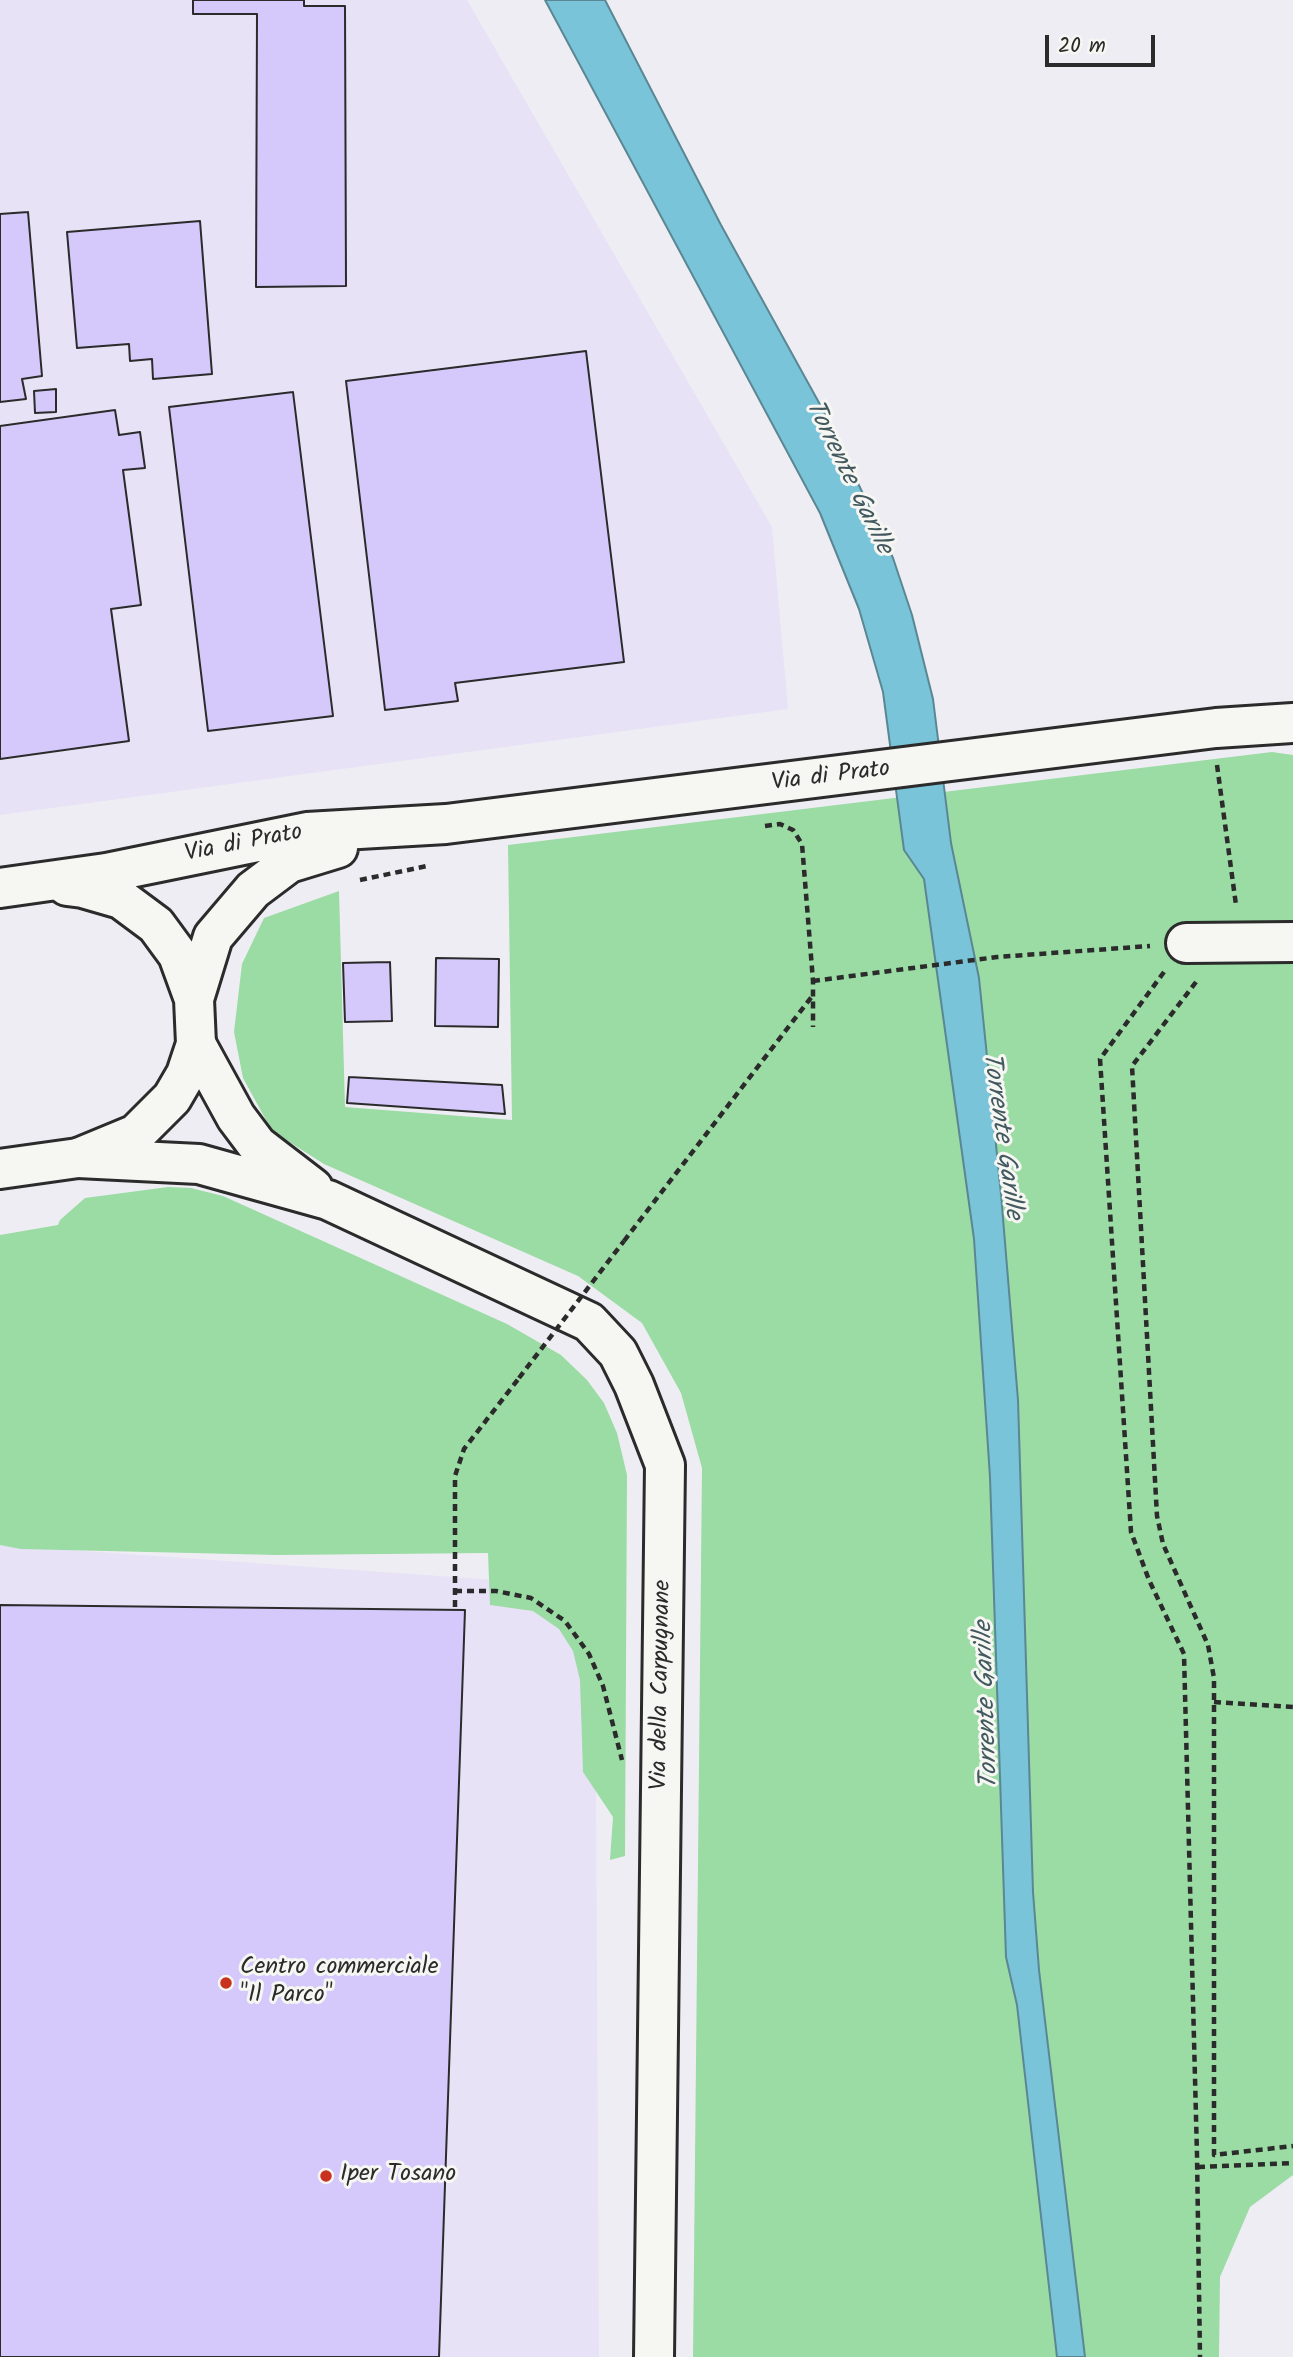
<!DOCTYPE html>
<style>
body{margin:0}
#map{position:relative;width:1293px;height:2357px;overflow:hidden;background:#efedf4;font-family:Kalam,sans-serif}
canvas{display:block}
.scale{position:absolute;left:1045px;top:35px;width:110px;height:32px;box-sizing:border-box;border:4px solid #2b2b2b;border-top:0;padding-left:9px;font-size:21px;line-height:24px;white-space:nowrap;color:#2b2b2b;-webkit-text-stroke:5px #f6f6f2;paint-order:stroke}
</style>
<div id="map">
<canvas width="1293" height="2357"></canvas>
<div class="scale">20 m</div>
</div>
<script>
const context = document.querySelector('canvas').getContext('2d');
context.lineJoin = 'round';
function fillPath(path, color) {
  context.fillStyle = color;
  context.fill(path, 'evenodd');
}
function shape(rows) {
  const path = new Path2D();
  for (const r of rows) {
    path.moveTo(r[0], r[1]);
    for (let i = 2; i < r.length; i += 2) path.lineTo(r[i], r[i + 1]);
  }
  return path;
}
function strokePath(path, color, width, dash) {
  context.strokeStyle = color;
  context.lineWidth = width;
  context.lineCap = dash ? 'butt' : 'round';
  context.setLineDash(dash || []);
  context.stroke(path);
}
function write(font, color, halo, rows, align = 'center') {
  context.font = font + ' Kalam,sans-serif';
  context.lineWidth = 6;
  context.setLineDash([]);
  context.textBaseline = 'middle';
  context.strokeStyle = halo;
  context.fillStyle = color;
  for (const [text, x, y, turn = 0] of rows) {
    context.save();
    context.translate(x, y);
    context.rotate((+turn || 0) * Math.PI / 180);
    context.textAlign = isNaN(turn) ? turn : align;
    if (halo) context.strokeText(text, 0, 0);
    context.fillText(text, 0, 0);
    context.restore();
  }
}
fillPath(shape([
 [0,0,467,0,772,527,788,709,0,815],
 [0,1545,595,1587,599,2357,0,2357]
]), '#e7e2f6');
fillPath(shape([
 [1272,752,1293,755,1293,2175,1250,2207,1220,2277,1219,2357,693,2357,702,1468,681,1393,642,1323,578,1276,324,1164,272,1131,243,1078,234,1032,242,964,264,918,339,891,345,1107,512,1120,508,845],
 [168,1187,191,1188,223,1196,507,1324,561,1355,587,1380,604,1403,617,1433,627,1475,625,1856,610,1860,613,1817,583,1772,580,1680,573,1651,559,1629,533,1611,490,1605,488,1553,277,1555,21,1549,0,1545,0,1235,58,1225,60,1220,85,1198]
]), '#9bdba4');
const water = shape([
 [545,0,605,0,721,225,828,419,893,558,912,615,933,699,951,843,979,978,1001,1194,1018,1400,1033,1892,1039,1970,1085,2357,1057,2357,1017,2005,1006,1957,990,1477,974,1239,924,879,904,850,883,692,859,609,820,513,545,0]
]);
fillPath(water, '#79c4d9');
strokePath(water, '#5a8793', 2);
const building = shape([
 [193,0,304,0,304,6,345,6,346,286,256,287,257,14,193,14,193,0],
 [28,212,42,376,22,379,26,399,0,402,0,214,28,212],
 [200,221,212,374,153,379,152,359,130,361,129,344,77,348,67,232,200,221],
 [586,351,624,662,455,683,458,701,385,710,346,381,586,351],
 [56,389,56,412,35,413,34,391,56,389],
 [293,392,333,716,208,731,169,407,293,392],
 [115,410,119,435,140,432,145,468,123,470,141,605,111,609,129,741,0,759,0,426,115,410],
 [436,958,499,959,498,1027,435,1026,436,958],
 [390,962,392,1021,345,1022,343,963,390,962],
 [349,1077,502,1085,505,1114,347,1103,349,1077],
 [0,1605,465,1610,439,2357,0,2357,0,1605]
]);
fillPath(building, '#d5c8fa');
strokePath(building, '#2b2b2b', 2);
const minor = shape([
 [1186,943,1293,942],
 [196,1044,236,1117,257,1145,313,1188],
 [78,1158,199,1164,328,1200,589,1322,618,1353,634,1385,665,1465,654,2357]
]);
const secondary = shape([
 [67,886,83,888,121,899,156,925,178,955,194,999],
 [0,888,106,873,307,832,446,824,1216,728,1293,723],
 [0,1169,78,1158,136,1134,172,1098,186,1074,196,1044,194,999,213,937,253,890,289,863,338,848]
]);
strokePath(minor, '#2b2b2b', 44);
strokePath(secondary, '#2b2b2b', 44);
strokePath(shape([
 [1217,765,1236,905],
 [765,826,780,824,793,830,802,844,813,981,813,1027],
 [360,880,427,866],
 [1164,972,1100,1059,1131,1532,1149,1580,1184,1654,1197,2155,1200,2357],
 [813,981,997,957,1150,946],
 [1196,982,1132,1066,1157,1516,1163,1544,1208,1645,1214,1678,1214,2155,1293,2146],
 [624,1241,813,995],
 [455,1591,496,1591,531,1598,565,1621,589,1654,603,1686,622,1760],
 [455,1607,455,1476,464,1449,519,1378],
 [1214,1702,1293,1707],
 [1198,2167,1293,2163]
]), '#2b2b2b', 4.5, [7, 5]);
strokePath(minor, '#f6f6f2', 38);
strokePath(secondary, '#f6f6f2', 38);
strokePath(shape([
 [519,1378,624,1241]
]), '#2b2b2b', 4.5, [7, 5]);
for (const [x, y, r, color] of [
 [226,1983,7,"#c8321e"],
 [326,2176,7,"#c8321e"]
]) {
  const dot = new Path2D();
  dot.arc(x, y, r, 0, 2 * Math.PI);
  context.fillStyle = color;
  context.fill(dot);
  strokePath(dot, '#f6f6f2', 2.5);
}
write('24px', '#2b2b2b', '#f6f6f2', [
 ["Via di Prato",831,778,-7],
 ["Via di Prato",244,845,-11],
 ["Via della Carpugnane",663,1685,-89]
]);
write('24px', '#2b2b2b', '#f6f6f2', [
 ["Centro commerciale",240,1969],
 ["\"Il Parco\"",240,1997],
 ["Iper Tosano",340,2176]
], 'left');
write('italic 26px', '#42595f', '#f6f6f2', [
 ["Torrente Garille",847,478,64],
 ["Torrente Garille",1000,1136,82],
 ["Torrente Garille",989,1705,-92]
]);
</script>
